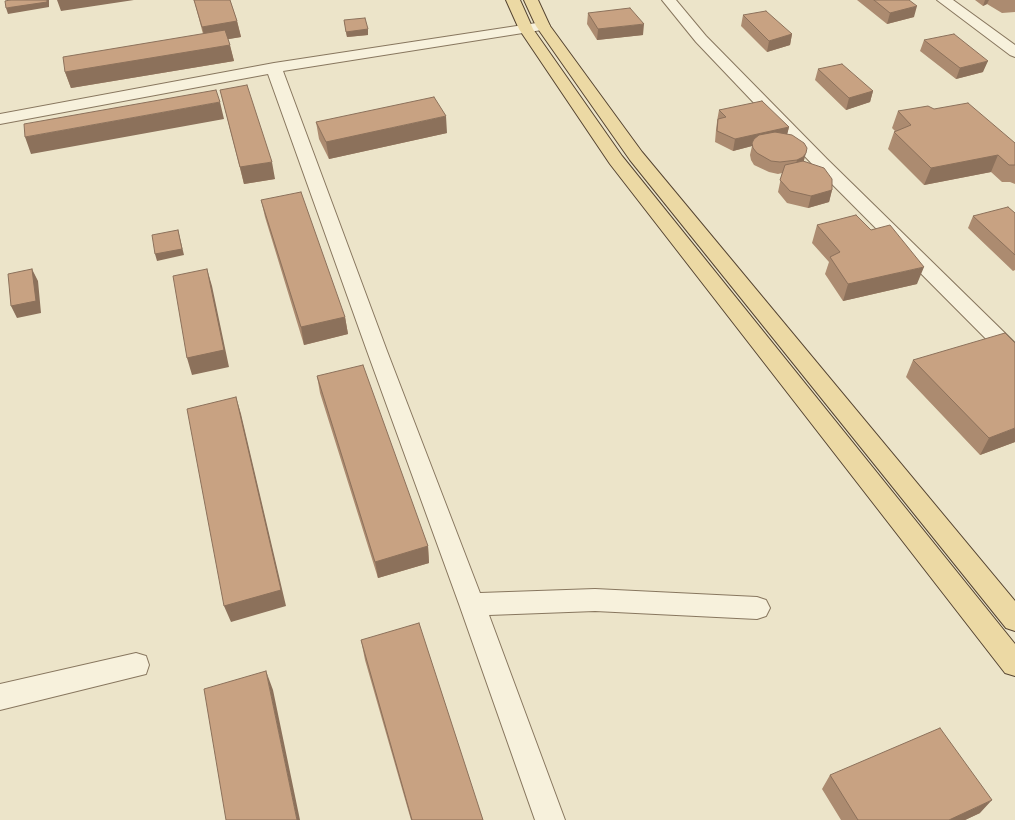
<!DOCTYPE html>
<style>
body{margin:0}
canvas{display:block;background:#ece4c9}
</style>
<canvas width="1015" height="820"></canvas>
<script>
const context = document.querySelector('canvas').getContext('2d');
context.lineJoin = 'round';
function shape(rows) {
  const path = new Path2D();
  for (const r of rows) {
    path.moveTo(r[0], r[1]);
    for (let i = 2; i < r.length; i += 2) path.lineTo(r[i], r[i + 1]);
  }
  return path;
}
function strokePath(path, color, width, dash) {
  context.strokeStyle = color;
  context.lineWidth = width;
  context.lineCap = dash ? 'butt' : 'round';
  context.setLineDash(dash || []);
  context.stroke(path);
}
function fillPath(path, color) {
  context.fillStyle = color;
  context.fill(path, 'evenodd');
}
const minor = shape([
 [662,0,676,0,706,36,827,159,1015,343,1015,363,1008,361,815,167,696,42,662,0],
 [937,0,953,0,1015,45,1015,57,1010,55,937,0],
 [543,22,548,23,550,26,548,29,283,71,387,351,480,593,595,589,757,597,766,600,770,608,766,616,757,619,595,611,489,615,565,820,535,820,459,604,367,351,268,74,0,124,0,114,274,63,543,22],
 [136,653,146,656,149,665,146,674,0,710,0,684,136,653]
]);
const major = shape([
 [506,0,520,0,533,29,622,156,1015,644,1015,676,1005,673,610,164,519,29,506,0],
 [524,0,538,0,550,26,642,152,1015,601,1015,631,1006,628,630,160,536,26,524,0]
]);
strokePath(minor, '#88775f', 2);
strokePath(major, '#564532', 2);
fillPath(minor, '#f7f1dc');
fillPath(major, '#ecd9a4');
fillPath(shape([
 [194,0,230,0,237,21,241,37,228,39,234,61,71,88,65,72,203,34],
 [857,0,909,0,914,17,887,24],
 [975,0,1015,0,1015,12,1002,13,987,4,983,6],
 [588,13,643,35,597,40,587,24],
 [743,15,792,34,790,45,767,52,741,26],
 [344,20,368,29,368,35,347,37],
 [924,40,983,72,956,79,920,51],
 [818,69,873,91,870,102,846,110,815,80],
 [220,90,275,179,244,184],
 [934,109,1015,143,1015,184,1010,182,1002,182,991,172,924,185,888,149,894,132,895,131,892,128,898,111],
 [719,110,789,127,787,134,804,162,832,190,829,202,808,208,787,203,778,192,782,173,778,174,769,172,754,165,751,160,750,155,752,146,733,151,715,142,716,130,717,122,717,121],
 [316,122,447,133,329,159,319,139],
 [261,200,345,317,348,334,304,345,265,217],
 [1015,213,1015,270,1013,271,968,228,973,216],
 [817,225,917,284,843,301,825,274,829,262,812,243],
 [913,360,1015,442,980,455,906,377],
 [317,376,428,546,429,563,378,578,320,393],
 [361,640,483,820,411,820,365,660],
 [830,775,980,813,965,820,841,820,822,789]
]), '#ac8b70');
fillPath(shape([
 [47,0,49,0,49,7,8,14,6,8],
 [57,0,134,0,61,11],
 [985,0,989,0,987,4,983,6],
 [917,6,914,17,887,24,890,13],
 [237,21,241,37,206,43,202,27],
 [644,24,643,35,597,40,598,29],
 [368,29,368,35,347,37,346,32],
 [792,34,790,45,767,52,769,41],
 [230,45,234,61,71,88,65,72],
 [988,61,983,72,956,79,960,68],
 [873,91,870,102,846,110,849,98],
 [220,102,224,119,31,154,25,137],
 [446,116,447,133,329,159,326,142],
 [789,127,786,139,752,143,752,146,733,151,735,139],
 [806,153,803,164,794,172,797,160],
 [998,155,991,172,924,185,931,168],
 [272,162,275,179,244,184,240,167],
 [832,190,829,202,808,208,811,196],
 [178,230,184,255,157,261,155,254],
 [924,267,917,284,843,301,848,284],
 [32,269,38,281,41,313,17,318,11,306],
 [207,269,212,286,229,367,192,375,187,358],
 [345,317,348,334,304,345,301,327],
 [236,397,241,414,286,606,231,622,224,606],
 [1015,428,1015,442,980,455,989,438],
 [428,546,429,563,378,578,375,562],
 [266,671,273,690,300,820,297,820],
 [992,800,980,813,965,820,949,820]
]), '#8c715b');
const building = shape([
 [10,0,47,0,47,2,6,8,5,1,10,0],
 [194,0,230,0,237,21,202,27,194,0],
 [874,0,909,0,917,6,890,13,874,0],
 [630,8,644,24,598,29,588,13,630,8],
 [766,11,792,34,769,41,743,15,766,11],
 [365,18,368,29,346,32,344,20,365,18],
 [225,30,230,45,65,72,63,57,225,30],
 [954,34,988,61,960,68,924,40,954,34],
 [842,64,873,91,849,98,818,69,842,64],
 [247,85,272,162,240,167,220,90,247,85],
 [216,90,220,102,25,137,24,124,216,90],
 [434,97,446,116,326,142,316,122,434,97],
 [762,101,789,127,735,139,717,131,718,119,726,117,719,110,762,101],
 [968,103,1015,143,1015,165,1009,165,998,155,931,168,894,132,911,125,898,111,928,106,934,109,968,103],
 [775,132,792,135,804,143,807,148,806,153,803,157,797,160,780,162,771,161,757,153,753,148,752,143,754,139,759,135,775,132],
 [803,161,824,168,832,179,832,190,811,196,790,191,780,180,785,165,803,161],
 [301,192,345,317,301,327,261,200,301,192],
 [1008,207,1015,213,1015,255,973,216,1008,207],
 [856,215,871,230,890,225,924,267,848,284,830,257,840,252,817,225,856,215],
 [178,230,182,249,155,254,152,235,178,230],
 [32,269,36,301,11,306,8,274,32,269],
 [207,269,224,350,187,358,173,276,207,269],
 [1005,333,1015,343,1015,428,989,438,913,360,1005,333],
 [363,365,428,546,375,562,317,376,363,365],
 [236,397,281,590,224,606,187,409,236,397],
 [419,623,483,820,412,820,361,640,419,623],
 [266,671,297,820,226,820,204,689,266,671],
 [940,728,992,800,949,820,858,820,830,775,940,728]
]);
fillPath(building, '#c8a282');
strokePath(building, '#8c715b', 1);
</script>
